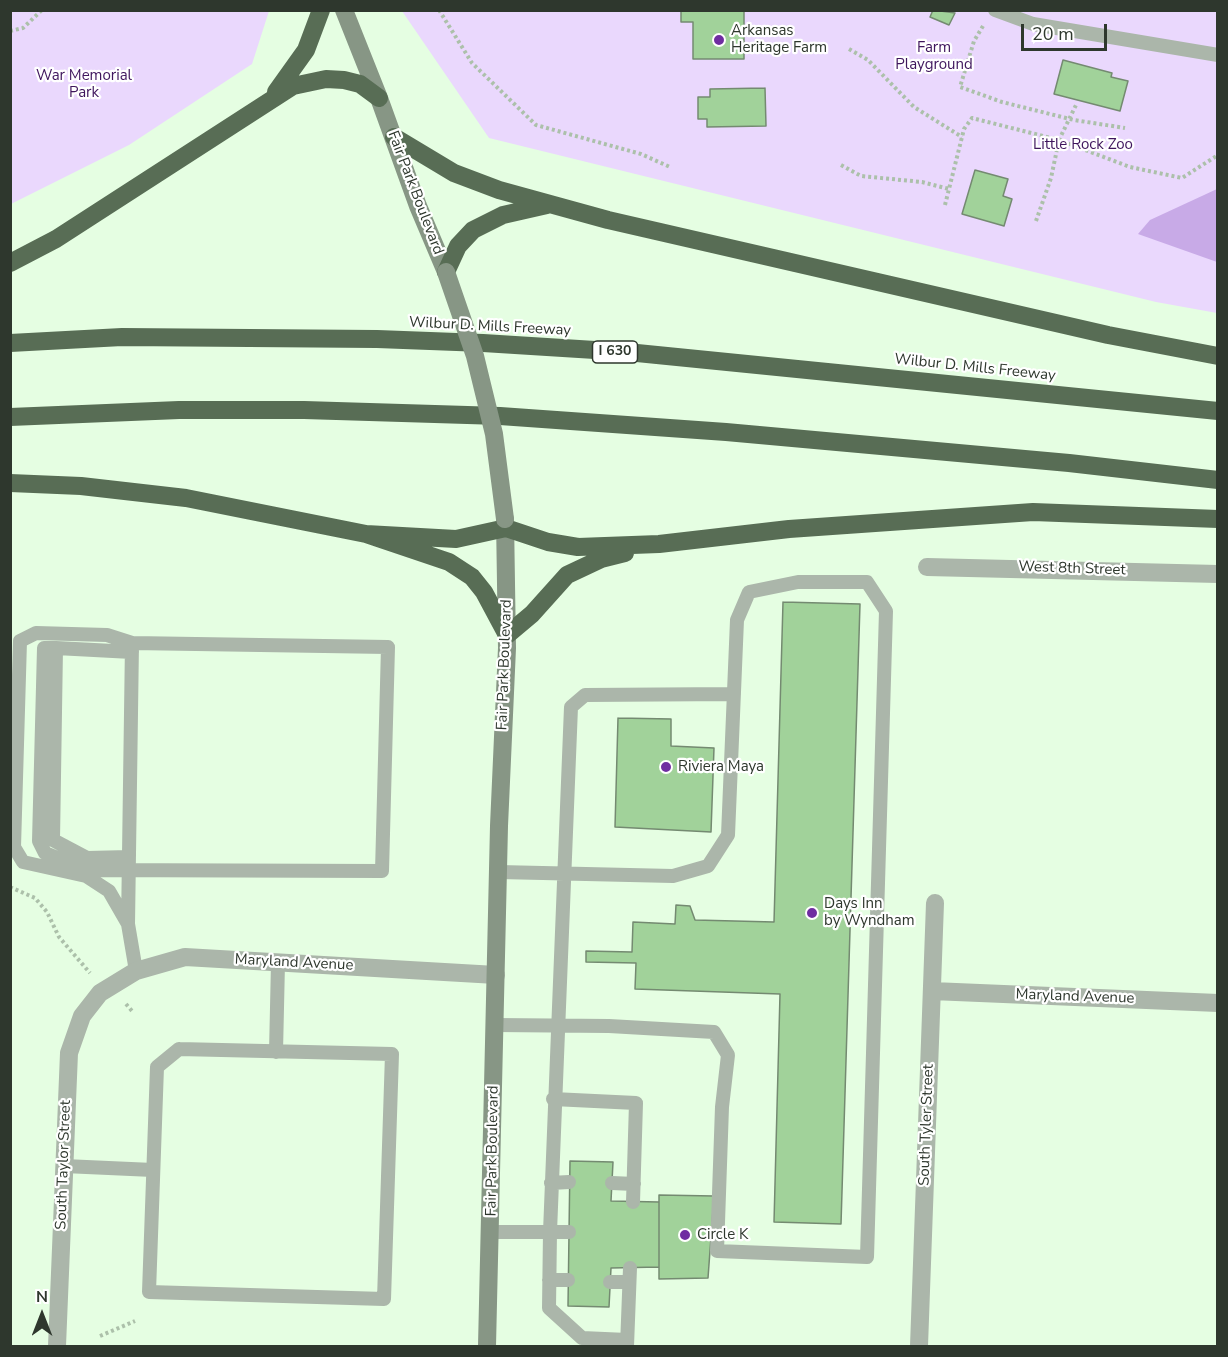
<!DOCTYPE html>
<style>
body{margin:0}
#map{position:relative;width:1228px;height:1357px;overflow:hidden;background:#e5fee2;font-family:"Nunito Sans",sans-serif}
canvas{display:block}
.frame{position:absolute;inset:0;border:12px solid #2e372d;pointer-events:none}
.north{position:absolute;left:12px;top:1285px;width:60px;height:60px;-webkit-text-stroke:4px #fff;paint-order:stroke;rotate:0deg;font-size:16px;font-weight:700;line-height:24px;text-align:center;color:#2e372d}
.north::after{content:'';display:block;margin:auto;width:21px;height:27px;background:#2e372d;clip-path:polygon(50% 0,100% 100%,50% 72%,0 100%)}
.scale{position:absolute;left:1021px;top:24px;width:86px;height:27px;box-sizing:border-box;border:3px solid #2e372d;border-top:0;padding-left:8px;font-size:18px;line-height:21px;white-space:nowrap;color:#2e372d;-webkit-text-stroke:4px #fff;paint-order:stroke}
</style>
<div id="map">
<canvas width="1228" height="1357"></canvas>
<div class="frame"></div>
<div class="north">N</div>
<div class="scale">20 m</div>
</div>
<script>
const context = document.querySelector('canvas').getContext('2d');
context.lineJoin = 'round';
function fillPath(path, color) {
  context.fillStyle = color;
  context.fill(path, 'evenodd');
}
function shape(rows) {
  const path = new Path2D();
  for (const r of rows) {
    path.moveTo(r[0], r[1]);
    for (let i = 2; i < r.length; i += 2) path.lineTo(r[i], r[i + 1]);
  }
  return path;
}
function strokePath(path, color, width, dash) {
  context.strokeStyle = color;
  context.lineWidth = width;
  context.lineCap = dash ? 'butt' : 'round';
  context.setLineDash(dash || []);
  context.stroke(path);
}
function write(font, color, halo, rows, align = 'center') {
  context.font = font + ' "Nunito Sans",sans-serif';
  context.lineWidth = 4.5;
  context.setLineDash([]);
  context.textBaseline = 'middle';
  context.strokeStyle = halo;
  context.fillStyle = color;
  for (const [text, x, y, turn = 0] of rows) {
    context.save();
    context.translate(x, y);
    context.rotate((+turn || 0) * Math.PI / 180);
    context.textAlign = isNaN(turn) ? turn : align;
    if (halo) context.strokeText(text, 0, 0);
    context.fillText(text, 0, 0);
    context.restore();
  }
}
fillPath(shape([
 [11,10,269,10,269,11,252,64,129,145,11,204],
 [402,11,1217,11,1217,313,1156,302,489,138]
]), '#ead8fd');
fillPath(shape([
 [1217,189,1217,262,1138,234,1150,220]
]), '#c8aae7');
const building = shape([
 [681,10,744,10,744,59,693,59,693,22,681,22,681,10],
 [933,10,955,13,949,25,930,17,933,10],
 [1063,60,1112,73,1111,77,1128,81,1120,111,1054,94,1063,60],
 [765,88,766,126,707,127,707,119,698,119,698,97,710,97,710,89,765,88],
 [975,170,1008,179,1003,196,1012,199,1004,226,962,214,975,170],
 [783,602,860,604,841,1224,774,1222,780,994,635,989,636,963,586,962,586,951,632,952,633,922,675,924,676,905,690,906,695,920,774,922,783,602],
 [618,718,671,719,671,746,714,748,711,832,615,827,618,718],
 [570,1161,613,1162,611,1201,659,1202,659,1267,611,1268,609,1307,568,1306,570,1161],
 [659,1195,714,1196,708,1278,659,1279,659,1195]
]);
fillPath(building, '#a1d29a');
strokePath(building, '#748a71', 1.5);
strokePath(shape([
 [439,10,472,63,536,125,641,154,670,167],
 [983,26,974,41,960,87,1002,102,1074,120,1125,128],
 [10,31,23,28,42,10],
 [849,49,868,60,914,107,962,137],
 [841,165,861,176,922,182,949,189],
 [945,205,964,129,972,118,1059,140,1130,167,1182,178,1218,155],
 [1036,221,1051,178,1059,140,1076,105],
 [10,887,35,898,47,912,59,937,90,973],
 [126,1004,132,1011],
 [100,1336,135,1321]
]), '#acc0aa', 4, [3, 3]);
strokePath(shape([
 [995,10,1033,24,1218,55],
 [132,643,128,924,136,971],
 [56,648,44,648,39,841,45,853,87,870,382,871,388,647,132,643,107,635,36,633,20,641,14,847,23,862,86,876,109,891,128,924],
 [129,857,87,858,53,840,56,648,132,652],
 [495,1025,609,1026,714,1032,728,1055,722,1107,717,1251,867,1257,886,611,867,582,798,582,749,592,737,620,728,835,708,866,673,876,499,872],
 [179,1049,392,1054,384,1299,149,1292,157,1067,179,1049],
 [276,1052,278,963],
 [553,1099,636,1103,633,1202],
 [64,1166,153,1170],
 [551,1183,569,1182],
 [612,1183,634,1184],
 [491,1232,550,1232,571,707,585,695,734,694],
 [569,1232,550,1232,549,1308,582,1338,627,1340],
 [549,1280,568,1280],
 [610,1282,629,1282],
 [627,1346,630,1268]
]), '#abb6aa', 14);
strokePath(shape([
 [927,567,1218,574],
 [932,991,1218,1003],
 [57,1346,69,1053,82,1016,100,993,136,971,185,957,496,975],
 [919,1346,935,903]
]), '#abb6aa', 18);
strokePath(shape([
 [344,10,379,98,418,206,446,272],
 [487,1346,499,826,507,648,505,519]
]), '#879685', 18);
strokePath(shape([
 [276,92,306,50,321,10],
 [394,137,454,173,499,190,608,220,1108,335,1218,356],
 [10,263,56,239,293,86,326,79,344,80,360,84,379,98],
 [446,272,458,246,473,230,503,215,547,205],
 [10,343,122,337,377,339,483,343,627,352,1218,411],
 [10,417,179,410,304,410,500,416,726,432,1069,463,1218,480],
 [10,483,81,486,186,498,366,534,449,562,472,577,484,592,507,635,532,614,567,575,601,559,625,553],
 [366,534,456,539,506,528,548,542,578,547,659,544,789,529,1033,512,1218,519]
]), '#586d55', 18);
strokePath(shape([
 [446,272,475,356,494,434,505,519]
]), '#879685', 18);
for (const [x, y, r, color] of [
 [719,40,6,"#6f2da1"],
 [666,767,6,"#6f2da1"],
 [812,913,6,"#6f2da1"],
 [685,1235,6,"#6f2da1"]
]) {
  const dot = new Path2D();
  dot.arc(x, y, r, 0, 2 * Math.PI);
  context.fillStyle = color;
  context.fill(dot);
  strokePath(dot, '#fff', 2);
}
for (const [x, y, w] of [
 [615,352,45]
]) {
  const box = new Path2D();
  box.roundRect(x - w / 2, y - 11, w, 22, 4.5);
  context.fillStyle = '#fff';
  context.fill(box);
  strokePath(box, '#2e372d', 1.5);
}
write('bold 14px', '#2e372d', null, [
 ["I 630",615,352]
]);
write('15px', '#2e372d', '#fff', [
 ["Arkansas",731,31],
 ["Heritage Farm",731,48],
 ["Riviera Maya",678,767],
 ["Days Inn",824,904],
 ["by Wyndham",824,921],
 ["Circle K",697,1235]
], 'left');
write('15px', '#3f165d', '#fff', [
 ["Farm",934,48],
 ["Playground",934,65],
 ["War Memorial",84,76],
 ["Park",84,93],
 ["Little Rock Zoo",1083,145]
]);
write('15px', '#2e372d', '#fff', [
 ["Fair Park Boulevard",415,193,69],
 ["Wilbur D. Mills Freeway",490,327,3],
 ["Wilbur D. Mills Freeway",975,368,6],
 ["West 8th Street",1072,569,2],
 ["Fair Park Boulevard",505,665,-88],
 ["Maryland Avenue",294,963,3],
 ["Maryland Avenue",1075,997,2],
 ["South Tyler Street",927,1125,-88],
 ["Fair Park Boulevard",493,1151,-89],
 ["South Taylor Street",64,1165,-88]
]);
</script>
